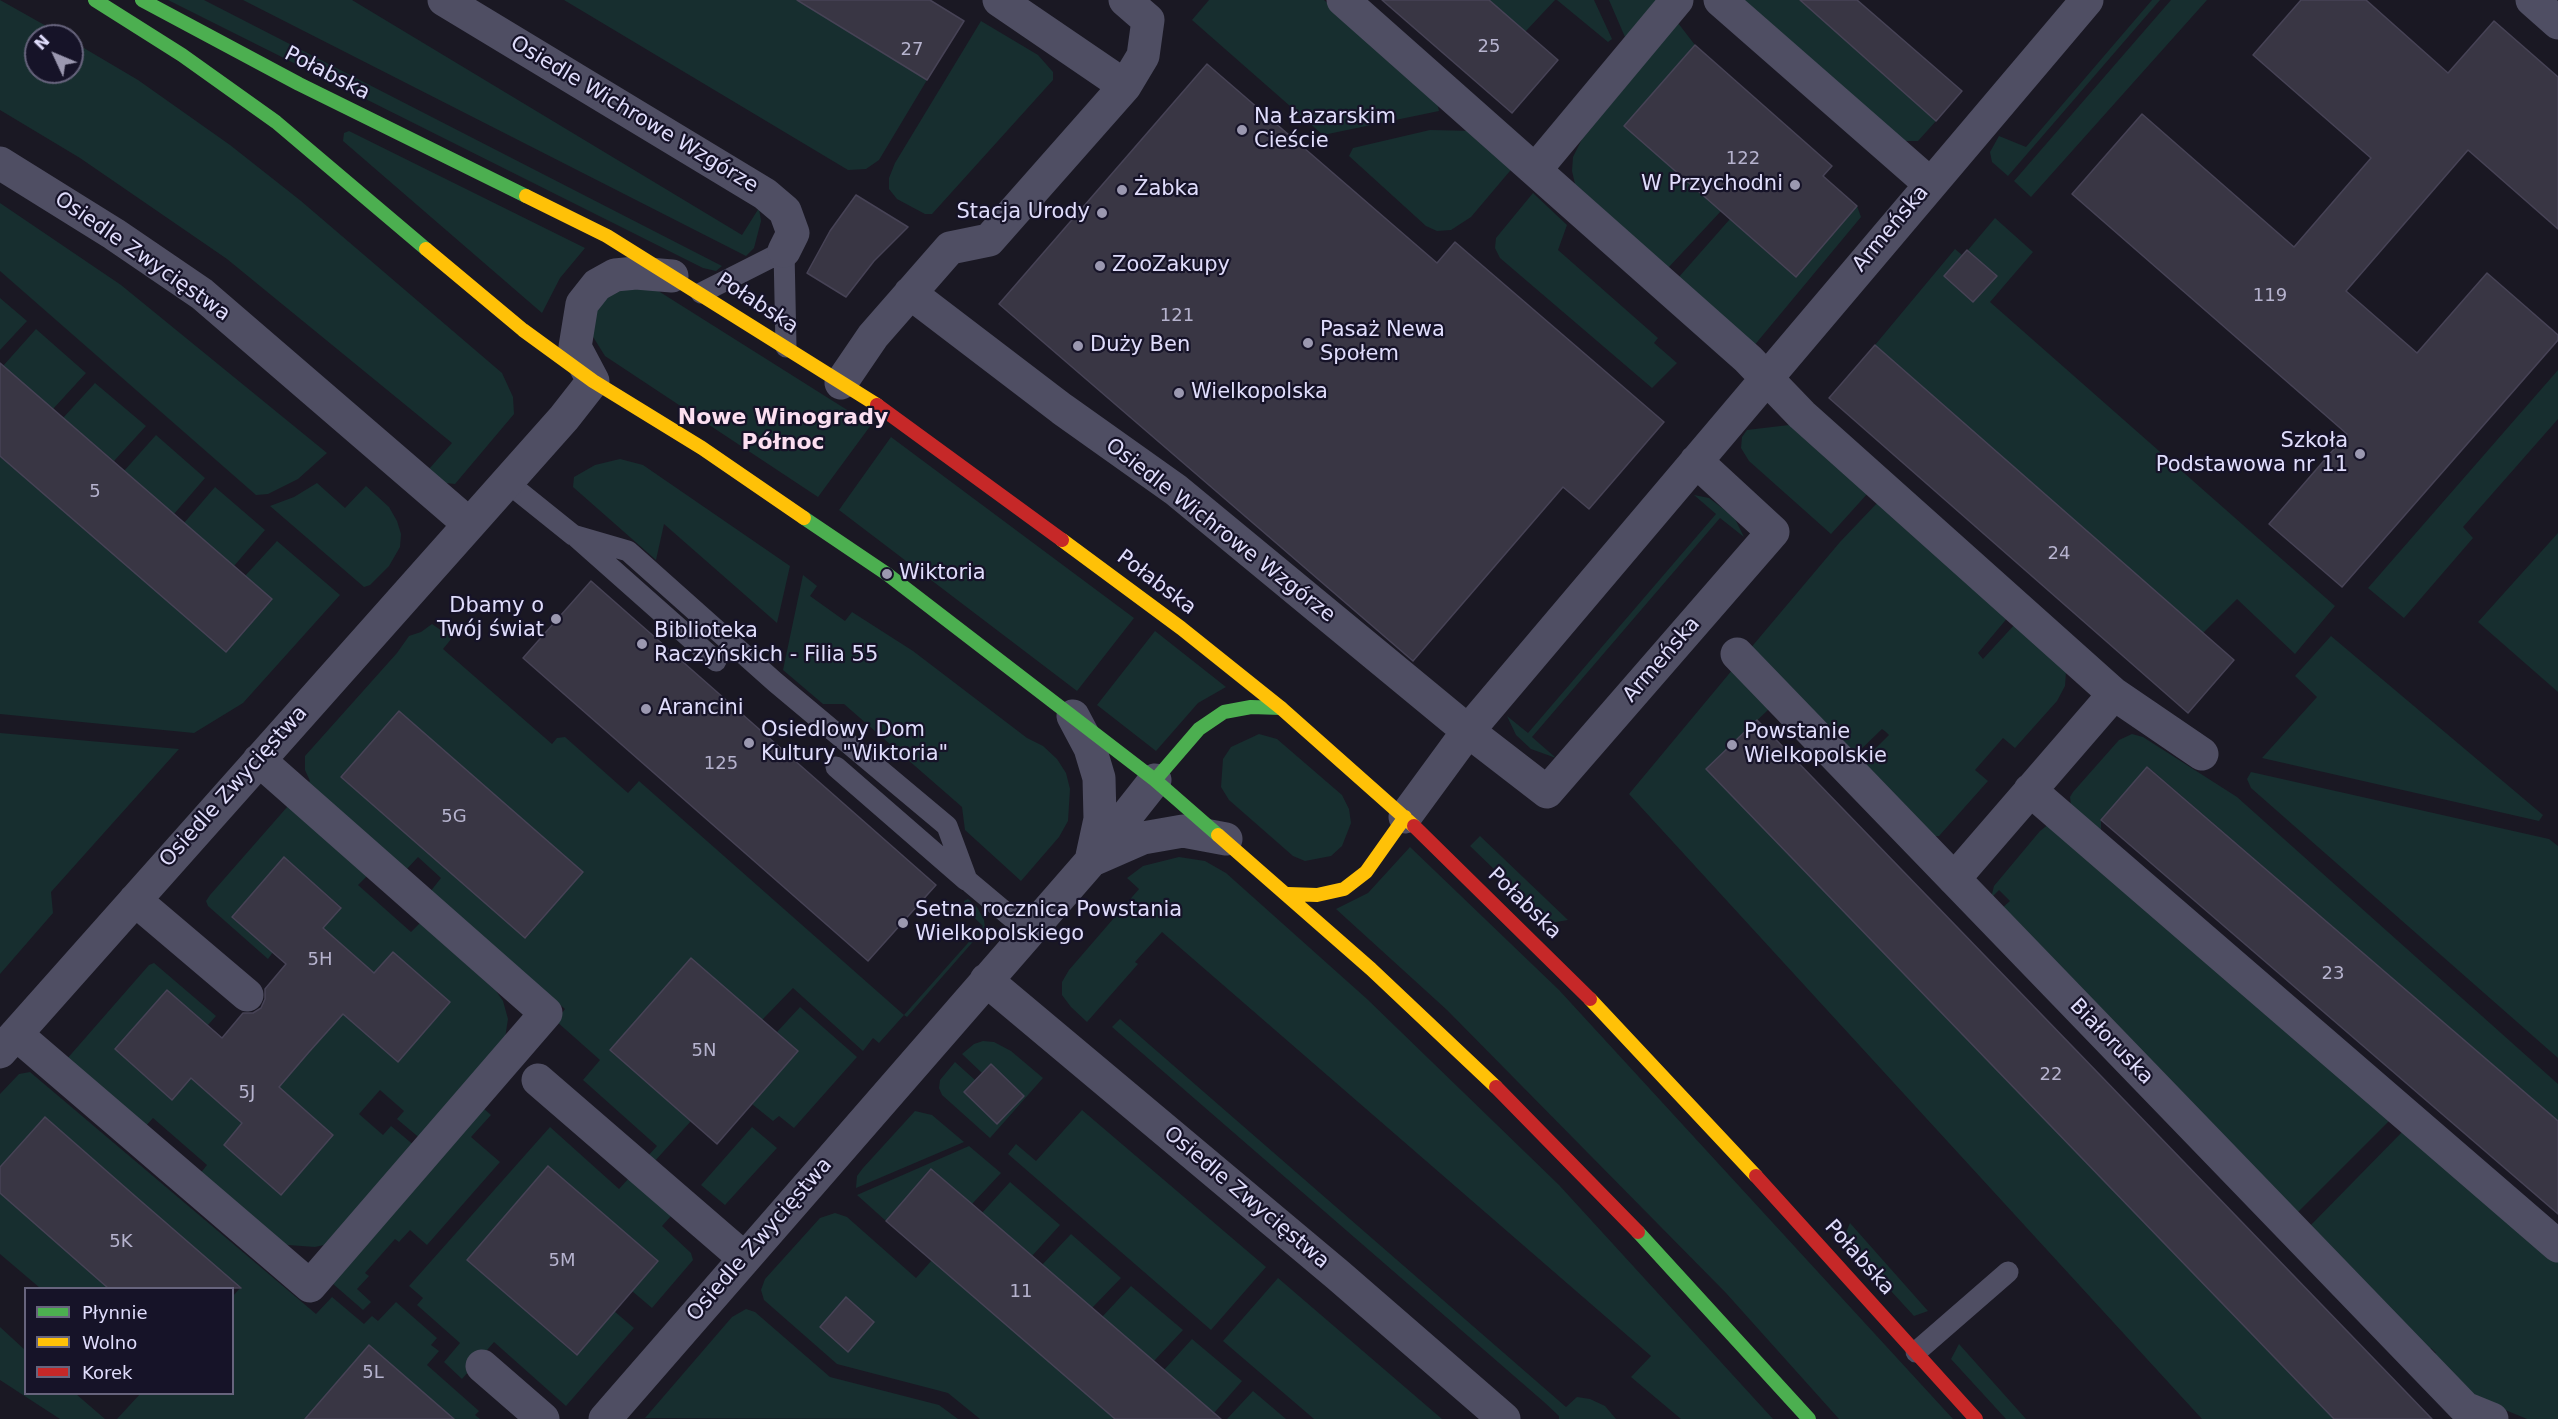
<!DOCTYPE html>
<meta charset="utf-8">
<style>
body{margin:0}
#map{position:relative;width:2558px;height:1419px;overflow:hidden;background:#1a1823;font-family:"DejaVu Sans",sans-serif}
canvas{display:block}
.legend{position:absolute;left:24px;top:1287px;width:210px;height:108px;box-sizing:border-box;background:#161328;border:2px solid #67647d;margin:0;padding:8px 10px;list-style:none;font-size:18px;color:#e0ddfc}
.legend li{display:flex;align-items:center;gap:12px;height:30px}
.legend b{width:30px;border:2px solid #67647d}
.north{position:absolute;left:24px;top:24px;width:60px;height:60px;box-sizing:border-box;background:#161328;border:2px solid #67647d;border-radius:50%;rotate:314deg;font-size:16px;font-weight:700;line-height:24px;text-align:center;color:#e0ddfc}
.north::after{content:'';display:block;margin:auto;width:21px;height:27px;background:#9b98b0;clip-path:polygon(50% 0,100% 100%,50% 72%,0 100%)}
</style>
<div id="map">
<canvas width="2558" height="1419"></canvas>
<ul class="legend">
<li><b style="height:8px;background:#4caf50"></b>Płynnie</li>
<li><b style="height:8px;background:#ffc107"></b>Wolno</li>
<li><b style="height:8px;background:#c62828"></b>Korek</li>
</ul>
<div class="north">N</div>
</div>
<script>
const context = document.querySelector('canvas').getContext('2d');
context.lineJoin = 'round';
function fillPath(path, color) {
  context.fillStyle = color;
  context.fill(path, 'evenodd');
}
function shape(rows) {
  const path = new Path2D();
  for (const r of rows) {
    path.moveTo(r[0], r[1]);
    for (let i = 2; i < r.length; i += 2) path.lineTo(r[i], r[i + 1]);
  }
  return path;
}
function strokePath(path, color, width, dash) {
  context.strokeStyle = color;
  context.lineWidth = width;
  context.lineCap = dash ? 'butt' : 'round';
  context.setLineDash(dash || []);
  context.stroke(path);
}
function write(font, color, halo, rows, align = 'center') {
  context.font = font + ' "DejaVu Sans",sans-serif';
  context.lineWidth = 4.5;
  context.setLineDash([]);
  context.textBaseline = 'middle';
  context.strokeStyle = halo;
  context.fillStyle = color;
  for (const [text, x, y, turn = 0] of rows) {
    context.save();
    context.translate(x, y);
    context.rotate((+turn || 0) * Math.PI / 180);
    context.textAlign = isNaN(turn) ? turn : align;
    if (halo) context.strokeText(text, 0, 0);
    context.fillText(text, 0, 0);
    context.restore();
  }
}
fillPath(shape([
 [0,0,64,36,36,36,36,72,72,72,72,41,138,80,230,145,301,201,502,373,513,397,514,414,455,484,446,483,429,469,452,443,227,259,80,158,0,110],
 [168,0,204,0,722,266,716,271,703,268],
 [243,0,352,0,742,235,759,208,761,221,754,248,746,256],
 [564,0,797,0,927,80,879,160,866,169,848,170],
 [1209,0,1324,0,1436,98,1439,111,1323,135,1192,20],
 [1489,0,1555,0,1525,32],
 [1557,0,1594,0,1612,39,1608,42],
 [1609,0,1660,0,1631,34,1625,37],
 [1744,0,1800,0,1936,121,1918,141,1904,141],
 [2152,0,2160,0,2008,176,1992,162,1990,152,1999,136,2026,147],
 [2171,0,2207,0,2031,197,2014,181],
 [981,21,1038,55,1053,72,1053,80,932,214,925,214,897,199,889,189,889,178,895,163],
 [1678,23,1695,45,1624,126,1721,211,1668,268,1575,184,1572,171,1573,157,1582,139],
 [1430,130,1475,131,1515,165,1471,217,1451,230,1437,231,1426,226,1349,156,1353,148],
 [349,131,585,248,560,278,542,313,343,141,344,133],
 [1533,193,1567,225,1558,250,1658,338,1654,343,1677,363,1652,388,1500,258,1495,248,1496,238],
 [0,203,121,285,327,453,298,479,268,494,256,495,0,271],
 [1857,206,1861,217,1753,347,1678,278,1730,219,1796,276],
 [1995,218,2033,252,1990,302,2335,606,2295,654,2237,599,2203,633,1875,345,1955,249,1962,255,1944,276,1973,302,1997,276,1968,250],
 [622,284,652,287,871,425,818,497,605,356,590,332,596,304],
 [0,298,27,321,0,350],
 [36,329,86,373,53,409,3,366],
 [2558,370,2558,419,2463,527,2473,538,2404,618,2368,588],
 [95,383,146,426,114,461,63,418],
 [1789,425,1868,493,1831,534,1749,461,1741,448,1742,437,1747,430],
 [156,435,205,478,174,514,124,471],
 [891,437,1134,618,1077,691,839,510],
 [0,456,226,652,272,600,245,576,277,541,340,595,243,703,194,733,0,714],
 [620,459,643,465,790,566,777,623,664,524,656,560,573,487,574,477,595,465],
 [317,483,345,508,366,486,389,507,397,521,401,534,400,547,389,566,370,585,364,587,270,506,294,497],
 [215,487,265,530,234,566,184,523],
 [1694,495,1709,498,1734,517,1744,537,1720,518,1532,737,1556,758,1531,749,1516,735,1507,716,1528,733,1716,514],
 [1879,501,2009,616,1978,653,1983,659,2016,623,2066,672,2065,686,2057,701,2015,748,2003,738,1975,770,1988,781,1939,836,1933,836,1860,764,1889,735,1886,732,1882,729,1853,757,1749,650,1840,542],
 [2558,533,2558,692,2478,622],
 [803,575,817,586,810,596,845,621,852,612,913,651,1027,738,1043,746,1057,759,1066,773,1070,789,1068,821,1059,837,1021,881,965,830,962,807,844,704,823,704,783,670],
 [432,624,452,638,443,649,552,744,557,738,565,737,628,793,639,781,904,1015,983,926,964,908,964,901,968,899,977,907,984,920,985,928,907,1017,904,1015,879,1043,873,1038,863,1051,793,988,762,1020,691,958,610,1050,691,1121,654,1162,648,1156,657,1146,583,1080,600,1060,556,1021,565,1009,430,892,441,878,418,857,405,871,307,785,310,781,305,770,305,756,397,653,409,636,421,632],
 [399,711,583,872,526,938,342,778],
 [1155,631,1226,687,1198,703,1156,751,1097,705],
 [2331,636,2543,815,2539,821,2262,758,2317,697,2295,676],
 [1733,669,1769,709,1707,768,2334,1419,2202,1419,1629,794],
 [0,733,179,749,51,892,53,913,0,974],
 [1259,734,1277,739,1342,795,1349,809,1351,823,1342,846,1331,856,1305,861,1293,856,1229,800,1221,787,1223,759,1231,747],
 [2132,734,2143,737,2237,797,2558,1084,2558,1121,2148,767,2101,820,2101,833,2071,805,2070,797,2073,792,2119,740],
 [2251,772,2549,839,2558,846,2558,1058,2251,788,2247,779],
 [288,806,367,876,358,885,411,932,420,923,496,991,503,1001,508,1019,505,1038,422,1140,397,1119,404,1111,380,1090,359,1114,383,1135,391,1126,416,1147,324,1245,315,1247,288,1245,277,1241,199,1175,207,1165,153,1118,144,1128,66,1060,149,965,154,963,216,1016,208,1025,167,990,115,1049,172,1099,191,1078,242,1123,224,1145,281,1195,333,1135,278,1087,343,1014,398,1062,450,1002,374,973,323,928,341,907,284,857,232,917,273,952,268,959,208,906,206,901,210,895],
 [2049,824,2392,1118,2295,1215,2001,909,2010,901,1999,890,1991,898,1994,886,2040,831],
 [1480,836,1568,920,1550,923,1470,846],
 [1410,847,1559,990,1953,1419,1839,1419,1726,1293,1447,1010,1336,909,1368,893],
 [1179,857,1205,861,1226,873,1367,999,1559,1185,1773,1419,1681,1419,1631,1377,1651,1356,1162,932,1135,962,1138,964,1087,1022,1071,1007,1062,995,1062,982,1069,970,1139,889,1127,878,1143,866],
 [800,1007,857,1057,794,1128,779,1116,773,1121,752,1104,798,1051,777,1032],
 [1120,1019,1566,1407,1577,1397,1590,1399,1605,1406,1616,1419,1559,1419,1559,1416,1544,1402,1112,1027],
 [983,1041,994,1042,1011,1051,1043,1078,990,1138,942,1095,939,1088,940,1080,955,1062,975,1080,982,1073,962,1054,974,1044],
 [30,1072,316,1314,332,1297,364,1324,372,1316,378,1321,396,1302,437,1338,431,1345,439,1351,427,1365,479,1411,475,1415,480,1419,454,1419,369,1345,305,1419,117,1419,140,1394,232,1394,233,1296,240,1288,45,1117,0,1167,0,1094,19,1074],
 [483,1108,491,1115,471,1137,500,1162,427,1245,410,1230,399,1242,395,1239,365,1273,369,1276,357,1289,371,1302,363,1310,332,1283],
 [1082,1110,1266,1267,1211,1330,1008,1154,1016,1144,1036,1161],
 [915,1111,932,1115,964,1142,856,1188,857,1176,863,1168],
 [550,1127,619,1189,629,1178,672,1215,662,1226,691,1253,693,1260,652,1308,632,1291,658,1261,548,1166,467,1260,576,1355,614,1311,634,1328,566,1406,494,1342,462,1379,444,1362,460,1343,417,1305,423,1298,409,1286],
 [752,1127,777,1148,725,1205,701,1185],
 [2404,1130,2558,1262,2558,1419,2527,1419,2474,1397,2431,1357,2436,1353,2431,1348,2426,1352,2307,1229],
 [969,1146,1001,1173,972,1204,931,1169,886,1221,857,1195],
 [1010,1182,1060,1225,1032,1256,982,1213],
 [0,1193,108,1288,40,1288,0,1254],
 [835,1213,847,1217,916,1278,932,1260,1115,1419,980,1419,948,1393,837,1364,764,1300,761,1290,765,1279,820,1218],
 [846,1298,848,1352,820,1327],
 [1850,1223,1928,1311,1914,1316,1843,1239],
 [1071,1234,1121,1278,1092,1308,1042,1265],
 [1278,1278,1442,1419,1314,1419,1223,1341],
 [1131,1286,1183,1330,1154,1361,1102,1317],
 [746,1309,755,1312,830,1377,939,1405,958,1419,645,1418,732,1317],
 [0,1327,25,1350,26,1394,76,1394,105,1419,60,1419,0,1380],
 [1192,1339,1242,1381,1214,1413,1164,1370],
 [1959,1344,2026,1419,2006,1419,1951,1359],
 [1253,1391,1286,1419,1227,1419]
]), '#172e2f');
const building = shape([
 [797,0,930,0,964,21,927,80,797,0],
 [1382,0,1489,0,1558,60,1512,113,1382,0],
 [1800,0,1857,0,1962,91,1936,121,1800,0],
 [2301,0,2366,0,2448,73,2494,21,2558,77,2558,229,2468,150,2346,291,2417,353,2487,273,2558,335,2558,340,2342,587,2269,524,2347,434,2072,194,2142,114,2294,247,2371,158,2253,55,2301,0],
 [1695,45,1832,166,1823,176,1857,206,1796,277,1624,126,1695,45],
 [1207,64,1437,263,1455,242,1664,422,1589,509,1563,487,1413,661,999,304,1207,64],
 [856,195,908,227,874,261,846,297,807,273,830,231,856,195],
 [1967,250,1997,276,1973,302,1944,276,1967,250],
 [1875,345,2234,660,2188,713,1829,398,1875,345],
 [0,363,272,599,226,652,0,456,0,363],
 [591,581,936,885,868,961,523,658,591,581],
 [399,711,583,872,525,938,341,777,399,711],
 [1757,720,2072,1046,2432,1419,2334,1419,1706,769,1757,720],
 [2147,767,2558,1121,2558,1214,2101,820,2147,767],
 [284,857,341,908,323,928,374,973,393,952,450,1002,398,1062,343,1014,309,1052,279,1087,333,1135,281,1195,224,1145,242,1123,191,1078,172,1100,115,1049,167,990,222,1038,243,1013,253,1013,261,1008,265,999,265,989,286,964,232,917,284,857],
 [691,958,798,1051,717,1144,610,1050,691,958],
 [991,1064,1024,1096,997,1124,964,1092,991,1064],
 [45,1117,135,1196,241,1288,108,1288,0,1193,0,1167,45,1117],
 [548,1166,658,1261,577,1355,467,1260,548,1166],
 [931,1169,972,1204,1221,1419,1115,1419,886,1221,931,1169],
 [846,1297,874,1322,848,1352,820,1327,846,1297],
 [369,1345,454,1419,305,1419,369,1345]
]);
fillPath(building, '#393644');
strokePath(building, '#474356', 1.5);
strokePath(shape([
 [701,293,784,251,786,347],
 [507,482,573,535,628,551,775,682,947,826,967,880,1029,932],
 [575,536,716,661],
 [836,767,966,880],
 [1916,1352,2008,1272]
]), '#4f4e63', 21);
strokePath(shape([
 [444,0,765,194,785,211,793,233,784,251],
 [999,0,1125,86],
 [1343,0,1748,359,1802,415,2114,694,2202,754],
 [1720,0,1929,183],
 [2532,0,2558,23],
 [0,163,114,234,202,294,469,524],
 [1536,169,1677,0],
 [910,293,1062,409,1176,490,1468,731,1547,792,1773,532,1696,461],
 [841,383,873,336,950,248,989,240,1125,86,1143,56,1148,20,1125,0],
 [1737,654,2465,1408,2492,1419],
 [1073,716,1090,748,1099,778,1100,819,1092,856],
 [2030,790,2558,1246],
 [1405,817,1468,731,2087,0],
 [1095,859,1143,838,1183,831,1226,839],
 [1954,879,2114,694],
 [135,900,247,995],
 [986,980,1338,1275,1504,1419],
 [16,1034,310,1286,546,1013,259,760],
 [0,1052,564,418,593,381,575,347,582,304,597,285,615,275,636,273,672,276],
 [538,1080,744,1258],
 [482,1366,543,1419],
 [605,1419,1091,861,1155,780]
]), '#4f4e63', 33);
strokePath(shape([
 [95,0,182,55,276,122,426,249],
 [142,0,299,84,526,196],
 [804,518,887,574,1155,780,1218,835],
 [1155,780,1199,729,1224,712,1251,707,1281,708],
 [1638,1232,1809,1419]
]), '#4caf50', 14);
strokePath(shape([
 [526,196,607,236,877,405],
 [426,249,523,330,593,381,702,448,804,518],
 [1062,540,1181,628,1281,708,1414,826],
 [1218,835,1371,969,1496,1087],
 [1288,894,1317,895,1344,889,1366,872,1405,817],
 [1590,999,1756,1176]
]), '#ffc107', 14);
strokePath(shape([
 [877,405,1062,540],
 [1414,826,1590,999],
 [1496,1087,1638,1232],
 [1756,1176,1976,1419]
]), '#c62828', 14);
for (const [x, y, r, color] of [
 [1242,130,6,"#9b98b0"],
 [1795,185,6,"#9b98b0"],
 [1122,190,6,"#9b98b0"],
 [1102,213,6,"#9b98b0"],
 [1100,266,6,"#9b98b0"],
 [1308,343,6,"#9b98b0"],
 [1078,346,6,"#9b98b0"],
 [1179,393,6,"#9b98b0"],
 [2360,454,6,"#9b98b0"],
 [887,574,6,"#9b98b0"],
 [556,619,6,"#9b98b0"],
 [642,644,6,"#9b98b0"],
 [646,709,6,"#9b98b0"],
 [749,743,6,"#9b98b0"],
 [1732,745,6,"#9b98b0"],
 [903,923,6,"#9b98b0"]
]) {
  const dot = new Path2D();
  dot.arc(x, y, r, 0, 2 * Math.PI);
  context.fillStyle = color;
  context.fill(dot);
  strokePath(dot, '#161328', 2);
}
write('18px', '#b6b3ce', null, [
 ["25",1489,47],
 ["27",912,50],
 ["122",1743,159],
 ["119",2270,296],
 ["121",1177,316],
 ["5",95,492],
 ["24",2059,554],
 ["125",721,764],
 ["5G",454,817],
 ["5H",320,960],
 ["23",2333,974],
 ["5N",704,1051],
 ["22",2051,1075],
 ["5J",247,1093],
 ["5K",121,1242],
 ["5M",562,1261],
 ["11",1021,1292],
 ["5L",373,1373]
]);
write('21px', '#e0ddfc', '#161328', [
 ["Połabska",327,74,27],
 ["Osiedle Wichrowe Wzgórze",634,115,31],
 ["Armeńska",1891,229,-50],
 ["Osiedle Zwycięstwa",142,257,35],
 ["Połabska",757,304,33],
 ["Osiedle Wichrowe Wzgórze",1220,531,38],
 ["Połabska",1156,583,37],
 ["Armeńska",1662,660,-49],
 ["Osiedle Zwycięstwa",234,787,-48],
 ["Połabska",1524,904,44],
 ["Białoruska",2111,1042,46],
 ["Osiedle Zwycięstwa",1246,1198,40],
 ["Osiedle Zwycięstwa",760,1240,-49],
 ["Połabska",1859,1258,48]
]);
write('21px', '#e0ddfc', '#161328', [
 ["Na Łazarskim",1254,118],
 ["Cieście",1254,142],
 ["W Przychodni",1783,185,"right"],
 ["Żabka",1134,190],
 ["Stacja Urody",1090,213,"right"],
 ["ZooZakupy",1112,266],
 ["Pasaż Newa",1320,331],
 ["Społem",1320,355],
 ["Duży Ben",1090,346],
 ["Wielkopolska",1191,393],
 ["Szkoła",2348,442,"right"],
 ["Podstawowa nr 11",2348,466,"right"],
 ["Wiktoria",899,574],
 ["Dbamy o",544,607,"right"],
 ["Twój świat",544,631,"right"],
 ["Biblioteka",654,632],
 ["Raczyńskich - Filia 55",654,656],
 ["Arancini",658,709],
 ["Osiedlowy Dom",761,731],
 ["Kultury \"Wiktoria\"",761,755],
 ["Powstanie",1744,733],
 ["Wielkopolskie",1744,757],
 ["Setna rocznica Powstania",915,911],
 ["Wielkopolskiego",915,935]
], 'left');
write('bold 22px', '#fcdff1', '#161328', [
 ["Nowe Winogrady",783,418],
 ["Północ",783,443]
]);
</script>
